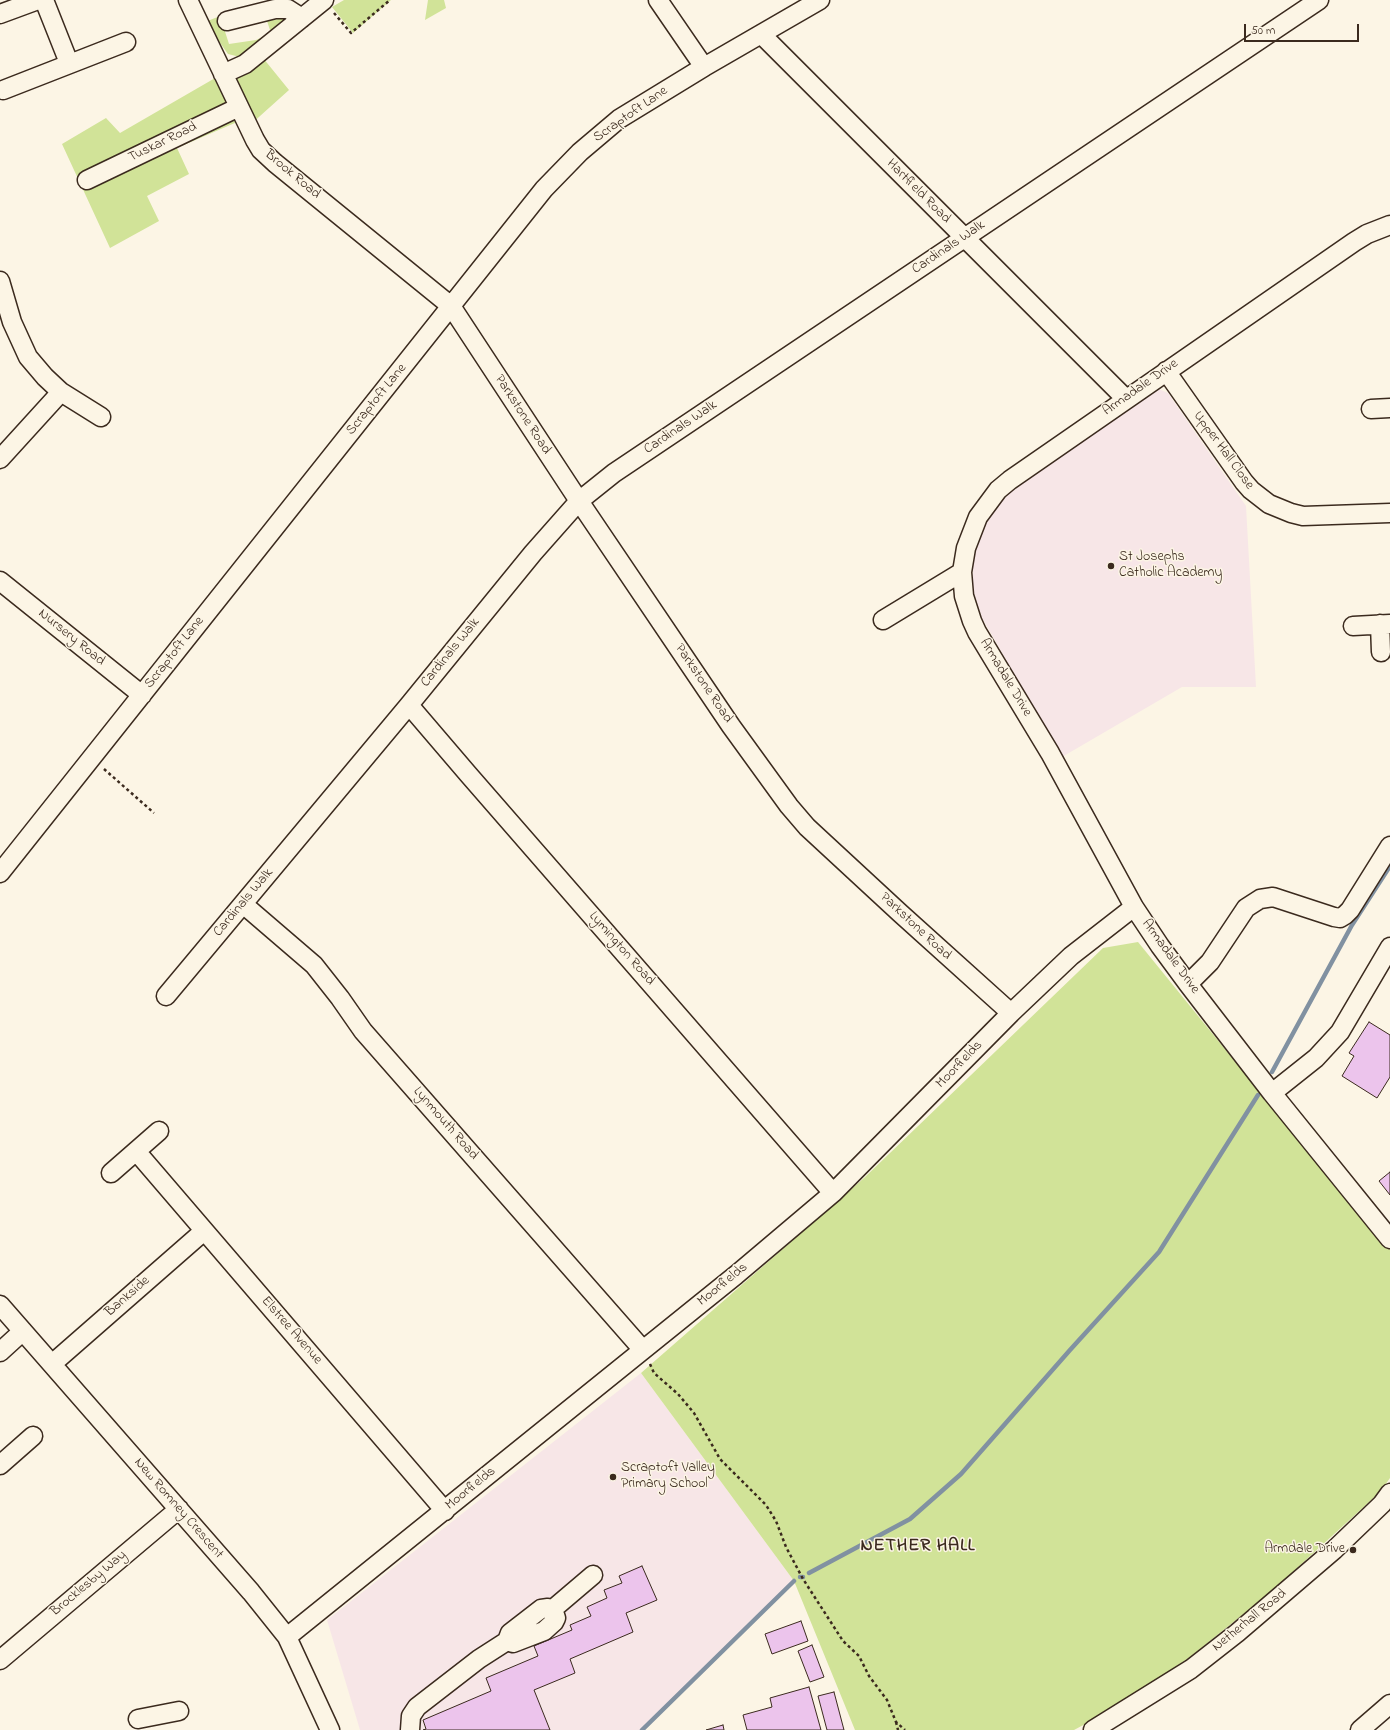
<!DOCTYPE html>
<style>
body{margin:0}
#map{position:relative;width:1390px;height:1730px;overflow:hidden;background:#fcf5e5;font-family:"Indie Flower",sans-serif}
canvas{display:block}
.scale{position:absolute;left:1244px;top:24px;width:115px;height:18px;box-sizing:border-box;border:2px solid #3b2a1e;border-top:0;padding-left:5px;font-size:12px;line-height:14px;white-space:nowrap;color:#3b2a1e;-webkit-text-stroke:3px #fcf5e5;paint-order:stroke}
</style>
<div id="map">
<canvas width="1390" height="1730"></canvas>
<div class="scale">50 m</div>
</div>
<script>
const context = document.querySelector('canvas').getContext('2d');
context.lineJoin = 'round';
function fillPath(path, color) {
  context.fillStyle = color;
  context.fill(path, 'evenodd');
}
function shape(rows) {
  const path = new Path2D();
  for (const r of rows) {
    path.moveTo(r[0], r[1]);
    for (let i = 2; i < r.length; i += 2) path.lineTo(r[i], r[i + 1]);
  }
  return path;
}
function strokePath(path, color, width, dash) {
  context.strokeStyle = color;
  context.lineWidth = width;
  context.lineCap = dash ? 'butt' : 'round';
  context.setLineDash(dash || []);
  context.stroke(path);
}
function write(font, color, halo, rows, align = 'center') {
  context.font = font + ' "Indie Flower",sans-serif';
  context.lineWidth = 3;
  context.setLineDash([]);
  context.textBaseline = 'middle';
  context.strokeStyle = halo;
  context.fillStyle = color;
  for (const [text, x, y, turn = 0] of rows) {
    context.save();
    context.translate(x, y);
    context.rotate((+turn || 0) * Math.PI / 180);
    context.textAlign = isNaN(turn) ? turn : align;
    if (halo) context.strokeText(text, 0, 0);
    context.fillText(text, 0, 0);
    context.restore();
  }
}
fillPath(shape([
 [1156,388,1168,393,1246,506,1256,687,1182,687,1062,757,982,618,973,589,973,558,977,544,989,517,1008,494],
 [641,1373,794,1581,641,1730,360,1730,327,1620]
]), '#f7e6e7');
fillPath(shape([
 [344,0,391,0,353,33,332,7],
 [428,0,444,0,446,8,425,20],
 [220,16,229,44,256,40,271,33,267,21,289,17,259,53,289,90,250,125,244,119,177,148,189,174,147,196,159,221,110,248,62,144,106,118,120,133,248,59,228,54,205,22],
 [1138,942,1307,1150,1390,1249,1390,1478,1380,1492,1272,1591,1190,1657,1117,1707,1074,1730,855,1730,794,1581,641,1373,864,1178,1103,948]
]), '#d1e398');
strokePath(shape([
 [1272,1072,1352,925,1390,866],
 [809,1573,910,1519,961,1474,1070,1350,1159,1252,1258,1095],
 [800,1577,803,1577],
 [642,1730,794,1581]
]), '#8191a1', 4.5);
const building = shape([
 [1369,1022,1390,1035,1390,1077,1377,1098,1342,1076,1354,1056,1349,1053,1369,1022],
 [1390,1172,1390,1195,1379,1181,1390,1172],
 [642,1566,657,1600,626,1613,633,1632,570,1659,575,1673,534,1690,550,1730,423,1730,426,1729,423,1720,491,1691,486,1678,538,1656,534,1646,572,1630,570,1625,591,1616,587,1607,607,1598,604,1590,622,1583,619,1576,642,1566],
 [801,1621,808,1641,772,1654,765,1634,801,1621],
 [812,1645,824,1677,810,1682,798,1651,812,1645],
 [809,1687,821,1730,747,1730,743,1715,772,1707,770,1698,809,1687],
 [834,1692,844,1730,827,1730,818,1696,834,1692],
 [723,1725,724,1730,706,1730,723,1725]
]);
fillPath(building, '#ecc4ec');
strokePath(building, '#3b2a1e', 1);
const minor = shape([
 [44,0,69,63],
 [188,0,255,140,261,150,275,163,451,306,579,501,731,726,789,806,807,827,900,913,1011,1013],
 [658,0,704,67],
 [0,14,38,0],
 [227,21,275,9,288,9,302,18],
 [761,34,1126,399],
 [223,74,245,64,324,0],
 [3,90,126,42],
 [87,180,239,107],
 [1390,225,1367,234,1354,242,1010,480,998,490,978,517,966,548,962,572,964,596,972,621,977,632,1050,753,1134,907,1160,946,1188,984,1272,1093,1390,1239],
 [0,281,12,322,28,357,45,377,61,392,101,417],
 [1166,371,1244,482,1251,490,1269,504,1291,513,1303,516,1390,513],
 [1371,409,1390,408],
 [0,459,61,392],
 [0,581,142,695],
 [883,620,962,572],
 [1380,624,1381,652],
 [1353,626,1390,624],
 [409,705,468,774,833,1193],
 [0,873,544,189,580,152,619,119,704,67,820,0],
 [243,904,314,965,340,998,363,1031,643,1350],
 [1188,984,1210,962,1246,908,1260,899,1273,897,1334,917,1340,918,1345,915,1350,910,1390,846],
 [166,996,409,705,533,553,579,501,614,473,1319,0],
 [1272,1093,1316,1058,1340,1032,1390,947],
 [136,1151,445,1511],
 [111,1173,159,1131],
 [0,1305,251,1592,287,1637,330,1730],
 [0,1352,23,1331],
 [52,1364,204,1231],
 [0,1465,33,1436],
 [287,1637,736,1275,833,1193,1011,1013,1071,956,1134,907],
 [507,1641,513,1643,544,1631,554,1622,556,1618,553,1609],
 [0,1660,179,1509],
 [138,1719,179,1711],
 [410,1730,411,1716,417,1707,479,1659,507,1641,510,1633,541,1609,548,1608,553,1609,593,1575],
 [1093,1730,1191,1669,1237,1633,1334,1550,1382,1504,1390,1493],
 [1360,1730,1390,1704]
]);
strokePath(minor, '#3b2a1e', 21);
strokePath(shape([
 [334,13,351,33,390,0],
 [104,769,154,813],
 [650,1364,654,1373,678,1394,694,1413,720,1459,766,1505,776,1521,786,1547,803,1579,843,1641,859,1656,869,1676,887,1700,896,1722,905,1730],
 [896,1722,898,1730]
]), '#3b2a1e', 2.5, [3, 3]);
strokePath(minor, '#fcf5e5', 18);
for (const [x, y, r, color] of [
 [1111,566,4,"#3b2a1e"],
 [613,1477,4,"#3b2a1e"],
 [1353,1550,4,"#3b2a1e"]
]) {
  const dot = new Path2D();
  dot.arc(x, y, r, 0, 2 * Math.PI);
  context.fillStyle = color;
  context.fill(dot);
  strokePath(dot, '#fcf5e5', 1.5);
}
write('14px', '#3b2a1e', '#fcf5e5', [
 ["Scraptoft Lane",631,115,-35],
 ["Tuskar Road",163,143,-26],
 ["Brook Road",292,175,40],
 ["Hartfield Road",918,192,45],
 ["Cardinals Walk",949,248,-34],
 ["Armadale Drive",1141,388,-35],
 ["Scraptoft Lane",377,400,-51],
 ["Parkstone Road",522,415,57],
 ["Cardinals Walk",681,428,-34],
 ["Upper Hall Close",1223,451,54],
 ["Nursery Road",71,638,39],
 ["Scraptoft Lane",175,653,-52],
 ["Cardinals Walk",451,653,-51],
 ["Armadale Drive",1005,678,59],
 ["Parkstone Road",703,684,56],
 ["Cardinals Walk",244,903,-50],
 ["Parkstone Road",915,927,43],
 ["Lymington Road",621,949,49],
 ["Armadale Drive",1170,957,54],
 ["Moorfields",960,1065,-46],
 ["Lynmouth Road",445,1124,49],
 ["Moorfields",723,1285,-39],
 ["Bankside",128,1297,-41],
 ["Elstree Avenue",291,1331,49],
 ["Moorfields",471,1489,-39],
 ["New Romney Crescent",178,1509,49],
 ["Brocklesby Way",89,1584,-40],
 ["Netherhall Road",1250,1621,-39]
]);
write('14px', '#3b2a1e', '#fcf5e5', [
 ["St Josephs",1119,558],
 ["Catholic Academy",1119,574],
 ["Scraptoft Valley",621,1469],
 ["Primary School",621,1485],
 ["Armdale Drive",1345,1550,"right"]
], 'left');
context.letterSpacing = '1px';
write('bold 18px', '#3b2a1e', '#fcf5e5', [
 ["NETHER HALL",918,1547]
]);
context.letterSpacing = '0px';
</script>
